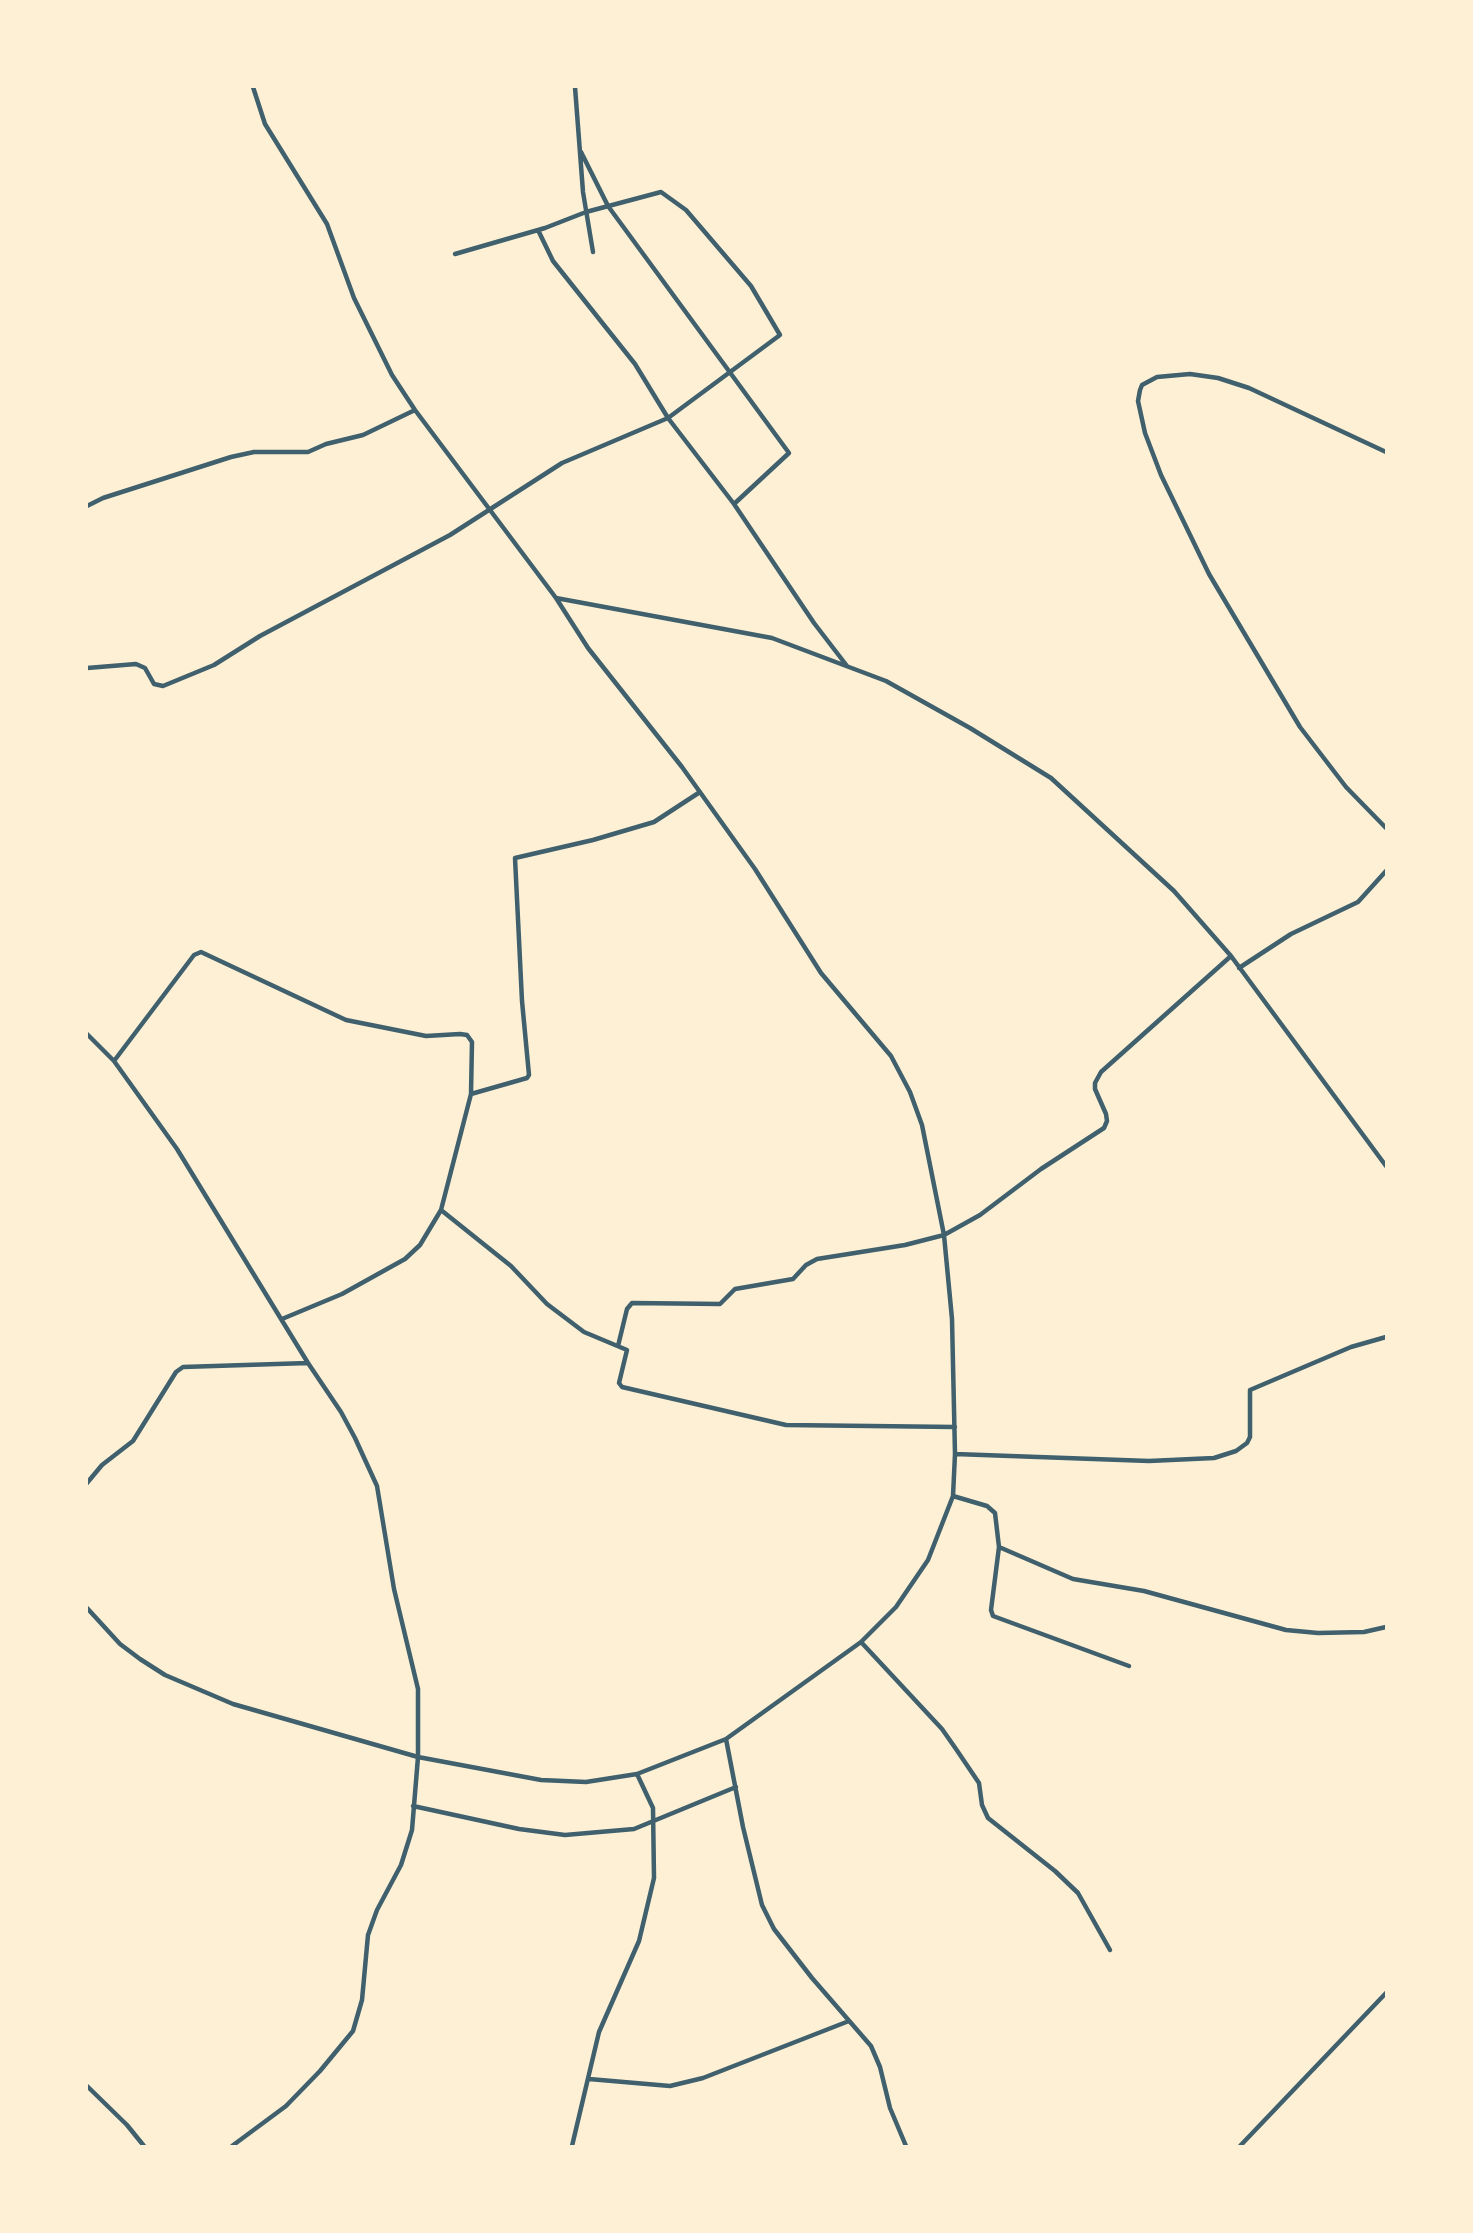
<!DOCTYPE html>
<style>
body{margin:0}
#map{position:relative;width:1473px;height:2233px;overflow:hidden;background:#fdf0d5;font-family:"Fira Sans",sans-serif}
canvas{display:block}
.frame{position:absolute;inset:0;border:88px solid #fdf0d5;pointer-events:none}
</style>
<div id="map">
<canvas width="1473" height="2233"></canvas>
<div class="frame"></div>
</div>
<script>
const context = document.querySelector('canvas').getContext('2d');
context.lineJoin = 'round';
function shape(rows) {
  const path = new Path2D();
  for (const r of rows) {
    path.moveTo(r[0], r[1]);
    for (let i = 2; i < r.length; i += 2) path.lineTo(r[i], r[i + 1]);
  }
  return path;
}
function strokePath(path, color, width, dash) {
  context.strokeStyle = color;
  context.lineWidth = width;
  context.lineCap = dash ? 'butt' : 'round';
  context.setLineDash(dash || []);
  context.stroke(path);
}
strokePath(shape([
 [575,87,583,192,593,252],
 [581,152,608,206,789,453,734,504,814,623,847,666],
 [538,230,553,261,635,364,668,418,734,504],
 [1386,452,1249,388,1218,378,1190,374,1157,377,1142,385,1140,390,1138,401,1145,433,1161,475,1209,574,1300,727,1346,787,1386,828],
 [87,506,103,498,231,457,254,452,308,452,326,444,363,435,415,410],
 [556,598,772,638,886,681,970,728,1051,778,1174,891,1231,956,1386,1166],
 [87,668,136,664,145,668,154,684,163,686,214,665,260,636,450,535,562,463,668,418,780,335,751,286,686,210,661,192,586,212,545,228,455,254],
 [1239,968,1291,934,1358,902,1386,871],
 [87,1034,114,1061,177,1149,308,1363,341,1412,355,1438,377,1486,394,1589,418,1689,418,1757,412,1830,401,1865,377,1910,368,1935,362,2000,353,2031,320,2071,286,2106,232,2146],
 [114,1061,194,955,201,952,346,1020,426,1036,460,1034,467,1035,472,1042,471,1094,441,1210,420,1245,405,1259,342,1294,282,1319],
 [471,1094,527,1078,529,1075,522,1001,515,858,593,840,654,822,700,792],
 [441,1210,511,1266,547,1304,584,1332,627,1350,619,1383,622,1387,786,1425,955,1427],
 [618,1346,627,1309,632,1303,720,1304,735,1289,793,1279,806,1265,817,1259,905,1245,944,1235,980,1215,1041,1169,1104,1128,1107,1121,1106,1114,1095,1089,1095,1083,1101,1072,1231,956],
 [955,1454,1149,1461,1214,1458,1236,1451,1247,1443,1250,1437,1250,1390,1351,1347,1386,1337],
 [87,1483,102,1465,133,1441,176,1372,183,1367,308,1363],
 [953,1496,987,1506,995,1513,999,1547,991,1610,993,1616,1129,1666],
 [999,1547,1073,1579,1144,1591,1286,1630,1318,1633,1364,1632,1386,1627],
 [87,1608,120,1644,140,1659,165,1675,233,1704,418,1757,541,1780,586,1782,637,1774,726,1739,861,1642,896,1607,928,1560,953,1496,955,1454,952,1319,944,1235,922,1125,910,1092,891,1056,821,973,755,869,682,767,588,648,556,598,415,410,392,375,354,298,327,224,265,124,253,87],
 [861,1642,942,1729,956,1749,979,1783,982,1805,988,1818,1055,1871,1078,1893,1110,1950],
 [726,1739,743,1827,762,1905,774,1929,812,1978,871,2046,880,2067,890,2108,906,2146],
 [413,1806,519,1829,565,1835,634,1829,736,1787],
 [589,2079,670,2086,703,2078,849,2021],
 [87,2086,127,2125,144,2146],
 [572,2146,599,2032,639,1941,654,1878,653,1808,637,1774],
 [1240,2146,1386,1993]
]), '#3f606c', 4.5);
</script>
